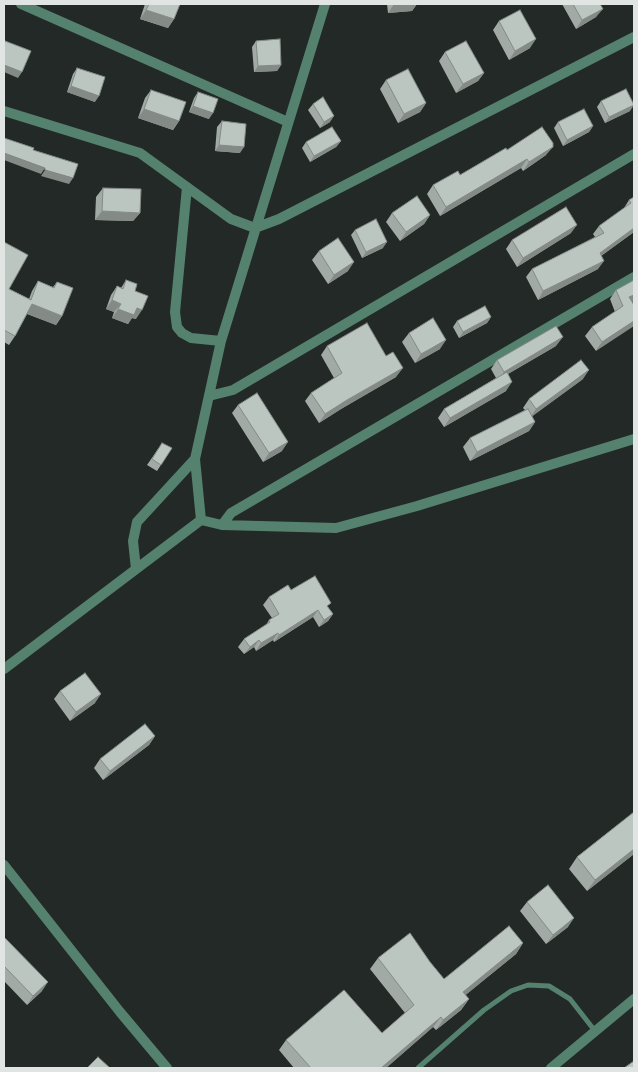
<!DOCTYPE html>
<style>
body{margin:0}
#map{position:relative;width:638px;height:1072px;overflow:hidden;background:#222926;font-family:Spectral,serif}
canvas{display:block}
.frame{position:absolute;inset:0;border:5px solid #e0e5e3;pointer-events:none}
</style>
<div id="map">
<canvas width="638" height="1072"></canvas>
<div class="frame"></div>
</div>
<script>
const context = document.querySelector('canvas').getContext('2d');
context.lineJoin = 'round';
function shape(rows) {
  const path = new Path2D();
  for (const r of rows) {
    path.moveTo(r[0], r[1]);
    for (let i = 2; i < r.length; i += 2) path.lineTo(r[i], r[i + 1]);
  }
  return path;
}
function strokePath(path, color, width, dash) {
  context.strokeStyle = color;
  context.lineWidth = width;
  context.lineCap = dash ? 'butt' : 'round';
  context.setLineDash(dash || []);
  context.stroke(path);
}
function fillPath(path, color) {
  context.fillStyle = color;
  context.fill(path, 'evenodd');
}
strokePath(shape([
 [418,1068,484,1010,511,991,528,985,549,986,570,999,595,1031]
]), '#55816f', 5);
strokePath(shape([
 [21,4,288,122],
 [4,111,140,153,231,219,255,228,279,219,634,37],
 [187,187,175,312,177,327,182,333,191,338,221,341],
 [209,396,233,390,634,154],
 [201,520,195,459,221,341,325,4],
 [222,525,231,513,634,277],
 [136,569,133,541,137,522,195,459],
 [4,669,201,520,222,525,336,528,417,506,634,439],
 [4,865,120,1012,167,1068],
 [551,1068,634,999]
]), '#55816f', 10);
fillPath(shape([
 [145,4,180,4,174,19,168,28,140,19],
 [387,4,417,4,412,11,388,13],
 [562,4,600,4,596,17,576,29],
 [499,21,530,48,509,60,493,30],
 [256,41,281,65,277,71,254,72,252,47],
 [445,52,484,73,478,81,456,93,439,61],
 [77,68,95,102,67,92,73,74],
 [386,80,426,103,420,112,398,123,380,89],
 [151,90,179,121,173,130,138,118,145,98],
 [198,92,209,119,189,112,194,98],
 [601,101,630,111,605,123,597,107],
 [313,104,330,122,320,128,308,110],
 [222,121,240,153,215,151,217,127],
 [558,122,593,126,589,132,563,146,554,128],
 [341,141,336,147,310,162,302,148,306,142],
 [507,150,546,155,523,171,521,168,440,216,427,194,433,185,460,175],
 [103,188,140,213,133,221,95,220,96,197],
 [634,197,634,232,601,256,598,269,538,300,526,277,532,269,595,237,593,234,599,226,624,208,629,200],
 [392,213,430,215,424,224,400,241,386,222],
 [355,230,383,248,362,258,351,235],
 [571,233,517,267,506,249,512,240],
 [4,242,9,289,29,299,32,291,38,281,53,287,57,282,62,316,56,325,27,314,15,336,9,345,4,342],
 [319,251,348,271,328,284,312,260],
 [126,280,135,291,136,319,132,318,128,324,112,318,114,312,106,309,111,295,117,286,121,288],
 [616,290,632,302,596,351,585,336,592,327,615,312,610,299],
 [491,317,487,323,459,338,453,327,457,321],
 [409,333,440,349,415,363,402,342],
 [327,346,396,377,341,409,319,423,305,401,311,393,334,378,321,355],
 [556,346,508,374,506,391,444,427,438,418,444,409,496,378,491,369,497,360],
 [583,379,532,416,535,422,529,431,470,461,463,447,470,438,525,410,523,408,529,399],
 [238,405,282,451,263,462,232,413],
 [172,448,157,471,147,465,158,449],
 [291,590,328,607,333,614,328,621,319,627,313,617,274,642,273,640,256,651,254,647,244,654,238,647,244,639,266,625,269,620,272,618,263,605,269,597],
 [60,691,95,703,70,721,54,699],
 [155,736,149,745,103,780,94,768,100,759],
 [634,812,634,854,587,891,569,869,577,857],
 [527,902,568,927,546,944,520,911],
 [4,937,42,991,27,1005,4,981],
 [523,943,516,954,465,995,469,999,461,1010,436,1030,433,1027,386,1068,294,1068,279,1050,286,1040,382,1033,405,1013,370,969,378,958,430,962,444,979]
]), '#a2aaa6');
fillPath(shape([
 [394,4,417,4,412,11,388,13],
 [603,9,596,17,576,29,582,20],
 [146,10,174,19,168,28,140,19],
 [536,39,530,48,509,60,515,51],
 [4,65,22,72,18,78,4,72],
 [281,65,277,71,254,72,258,66],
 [484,73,478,81,456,93,463,84],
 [71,86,99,96,95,102,67,92],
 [426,103,420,112,398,123,404,114],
 [634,105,630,111,605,123,609,117],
 [193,106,213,113,209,119,189,112],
 [144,109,179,121,173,130,138,118],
 [334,116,330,122,320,128,324,122],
 [593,126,589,132,563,146,567,140],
 [341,141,336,147,310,162,314,156],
 [219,145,244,147,240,153,215,151],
 [553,147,546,155,523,171,529,162],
 [4,153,45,168,41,174,4,160],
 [527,159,521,168,440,216,446,207],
 [45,170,73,178,69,184,41,176],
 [102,211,140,213,133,221,95,220],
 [430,215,424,224,400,241,406,232],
 [577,225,571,233,517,267,523,258],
 [634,228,634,232,594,261,600,253],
 [387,242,383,248,362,258,366,252],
 [604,261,598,269,538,300,543,291],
 [354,262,348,271,328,284,334,275],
 [634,295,634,301,623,306,629,297],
 [112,300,121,304,114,312,106,309],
 [32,304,62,316,56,325,25,313],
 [137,308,142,310,136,319,132,318,128,324,112,318,118,309],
 [491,317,487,323,459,338,463,332],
 [634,321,634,326,596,351,602,342],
 [563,337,556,346,497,380,504,372],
 [446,340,440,349,415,363,421,354],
 [403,368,396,377,341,409,319,423,325,414,347,400],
 [589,370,583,379,530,418,536,409],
 [512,382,506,391,444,427,450,418],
 [535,422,529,431,470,461,477,452],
 [288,442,282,451,263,462,269,453],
 [318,610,313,617,274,642,279,635],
 [333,614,328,621,319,627,324,620],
 [278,633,273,640,256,651,261,643],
 [259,640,254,647,244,654,250,647],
 [101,694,95,703,70,721,76,712],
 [155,736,149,745,103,780,110,771],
 [634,849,634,854,587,891,595,880],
 [574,918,568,927,546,944,553,935],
 [523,943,516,954,456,1003,463,992],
 [48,982,42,991,27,1005,33,996],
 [469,999,461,1010,436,1030,443,1020],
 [441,1017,433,1027,386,1068,381,1068]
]), '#848b87');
const building = shape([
 [149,4,180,4,174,19,146,10,149,4],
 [573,4,600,4,603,9,582,20,573,4],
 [520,10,536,39,515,51,499,21,520,10],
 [280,39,281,65,258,66,256,41,280,39],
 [5,41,31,51,22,72,4,65,4,46,5,41],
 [466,41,484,73,463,84,445,52,466,41],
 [77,68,105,77,99,96,71,86,77,68],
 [408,69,426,103,404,114,386,80,408,69],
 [626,89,634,105,609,117,601,101,626,89],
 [151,90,186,102,179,121,144,109,151,90],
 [198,92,218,99,213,113,193,106,198,92],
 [323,97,334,116,324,122,313,104,323,97],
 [584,109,593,126,567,140,558,122,584,109],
 [222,121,246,124,244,147,219,145,222,121],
 [332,127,341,141,314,156,306,142,332,127],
 [542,127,553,143,553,147,529,162,527,159,446,207,433,185,458,171,460,175,506,148,507,150,542,127],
 [4,138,34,148,33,150,78,164,73,178,45,170,45,168,4,153,4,138],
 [103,188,141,189,140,213,102,211,103,188],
 [417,196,430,215,406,232,392,213,417,196],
 [634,197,634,228,600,253,604,261,543,291,532,269,604,233,599,226,631,203,629,200,634,197],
 [566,207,577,225,523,258,512,240,566,207],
 [376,219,387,242,366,252,355,230,376,219],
 [338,238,354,262,334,275,319,251,338,238],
 [4,242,28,255,9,289,31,300,38,281,54,288,57,282,73,288,62,316,32,304,15,336,4,330,4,242],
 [126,280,137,284,135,291,148,296,142,310,137,308,134,315,118,309,121,304,112,300,117,286,123,289,126,280],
 [634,280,634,295,629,297,634,305,634,321,602,342,592,327,623,306,616,290,634,280],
 [485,306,491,317,463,332,457,321,485,306],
 [433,318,446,340,421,354,409,333,433,318],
 [367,323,386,356,393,352,403,368,347,400,325,414,311,393,342,373,327,346,367,323],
 [556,326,563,337,504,372,497,360,556,326],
 [581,360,589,370,536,409,529,399,581,360],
 [507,372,512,382,450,418,444,409,507,372],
 [257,393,288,442,269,453,238,405,257,393],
 [528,409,535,422,477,452,470,438,528,409],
 [162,443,172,448,161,465,152,459,162,443],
 [315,576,331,603,327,606,333,614,324,620,318,610,279,635,278,633,261,643,259,640,250,647,244,639,270,622,269,620,279,614,269,597,288,585,291,590,315,576],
 [85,673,101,694,76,712,60,691,85,673],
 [145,724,155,736,110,771,100,759,145,724],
 [634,812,634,849,595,880,577,857,634,812],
 [548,885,574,918,553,935,527,902,548,885],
 [509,926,523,943,463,992,469,999,443,1020,441,1017,381,1068,311,1068,286,1040,344,990,382,1033,414,1005,378,958,410,933,430,962,444,979,509,926],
 [4,937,48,982,33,996,4,966,4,937],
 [98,1057,110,1068,87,1068,98,1057],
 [634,1061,634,1068,624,1068,634,1061]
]);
fillPath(building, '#bcc6c1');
strokePath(building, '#848b87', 1);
</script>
